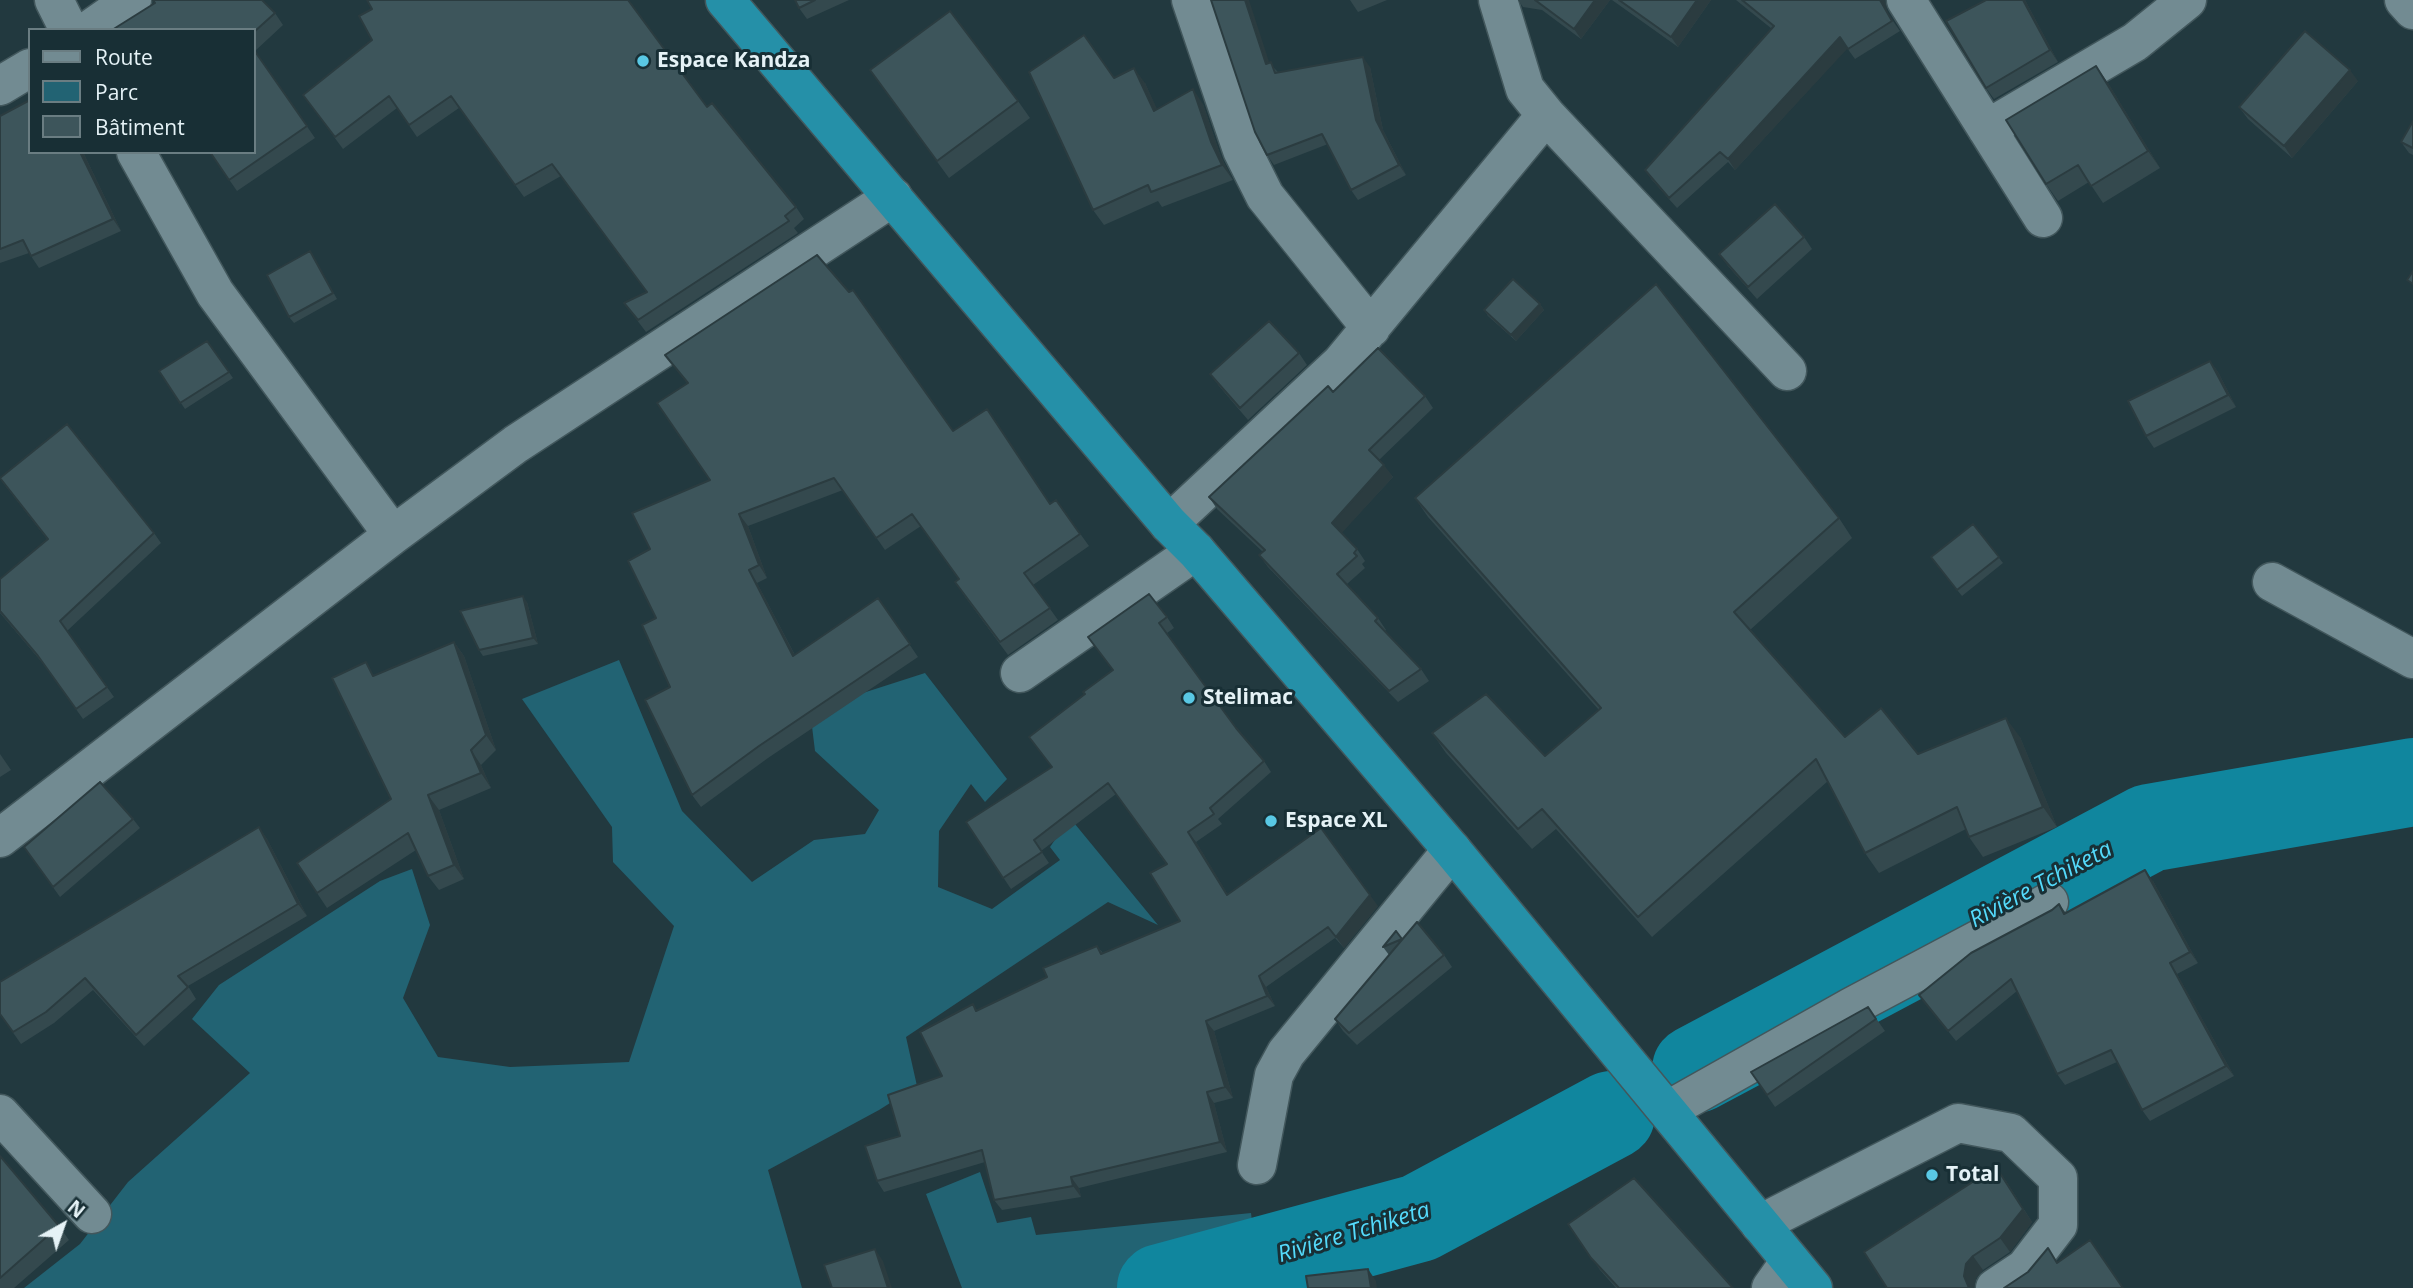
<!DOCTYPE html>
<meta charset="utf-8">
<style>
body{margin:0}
#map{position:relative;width:2413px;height:1288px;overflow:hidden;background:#22393f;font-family:"Open Sans",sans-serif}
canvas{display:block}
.legend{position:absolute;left:28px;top:28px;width:228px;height:126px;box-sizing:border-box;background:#182f35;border:2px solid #6a7d82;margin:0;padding:9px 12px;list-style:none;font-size:21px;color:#e5f2f6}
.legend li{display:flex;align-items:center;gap:14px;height:35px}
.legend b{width:35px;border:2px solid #6a7d82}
.north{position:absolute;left:28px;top:1190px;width:70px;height:70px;-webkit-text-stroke:5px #182f35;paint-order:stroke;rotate:40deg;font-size:19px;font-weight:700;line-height:28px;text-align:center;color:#e5f2f6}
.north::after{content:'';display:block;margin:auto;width:24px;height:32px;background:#e5f2f6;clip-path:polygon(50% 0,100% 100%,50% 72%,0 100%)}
</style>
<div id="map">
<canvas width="2413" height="1288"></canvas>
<ul class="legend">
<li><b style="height:9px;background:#728b92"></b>Route</li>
<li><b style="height:19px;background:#226373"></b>Parc</li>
<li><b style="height:19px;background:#3d555b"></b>Bâtiment</li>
</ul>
<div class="north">N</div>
</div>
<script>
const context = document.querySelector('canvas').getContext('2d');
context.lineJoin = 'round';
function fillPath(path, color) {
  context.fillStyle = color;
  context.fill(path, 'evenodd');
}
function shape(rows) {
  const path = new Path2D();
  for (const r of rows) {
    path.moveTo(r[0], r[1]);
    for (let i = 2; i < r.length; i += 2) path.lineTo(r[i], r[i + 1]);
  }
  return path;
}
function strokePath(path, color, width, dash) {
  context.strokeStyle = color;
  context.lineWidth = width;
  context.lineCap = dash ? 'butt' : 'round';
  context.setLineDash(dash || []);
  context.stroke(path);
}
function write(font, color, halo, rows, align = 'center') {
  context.font = font + ' "Open Sans",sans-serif';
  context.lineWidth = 6;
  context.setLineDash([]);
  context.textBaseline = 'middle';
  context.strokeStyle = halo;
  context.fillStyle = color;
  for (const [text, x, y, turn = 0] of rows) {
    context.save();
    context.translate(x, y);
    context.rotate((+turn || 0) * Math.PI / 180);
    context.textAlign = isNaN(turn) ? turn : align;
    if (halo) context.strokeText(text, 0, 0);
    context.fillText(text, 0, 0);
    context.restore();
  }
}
fillPath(shape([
 [619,660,682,811,752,882,814,840,865,834,879,810,815,751,810,710,925,673,1007,779,985,802,971,784,939,831,938,887,992,909,1060,860,1050,847,1070,818,1158,925,1108,902,906,1037,917,1086,879,1110,768,1170,802,1288,24,1288,80,1244,128,1182,250,1073,192,1019,219,985,380,881,412,869,430,925,403,998,438,1057,510,1067,629,1062,674,926,613,862,612,827,522,699],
 [980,1172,997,1223,1031,1217,1036,1235,1251,1213,1260,1288,962,1288,926,1194]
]), '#226373');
strokePath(shape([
 [1696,1069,2149,828,2413,782],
 [1161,1288,1419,1218,1611,1115]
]), '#10869e', 88);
const minor = shape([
 [54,0,69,30],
 [1191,0,1242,150,1265,196,1371,328],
 [1498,0,1525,89,1546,115,1787,371],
 [1906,0,2043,218],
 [2404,0,2413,10],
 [89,30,132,0],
 [0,86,30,68],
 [1987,129,2135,42,2187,0],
 [136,152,215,293,393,535],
 [1169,524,1341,363,1546,115],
 [2272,582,2413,659],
 [1020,673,1196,551],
 [0,838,393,535,516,444,893,197],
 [1668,1110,1851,1007,2049,902],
 [0,1114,92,1214],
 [1257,1165,1274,1075,1286,1053,1452,850],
 [1760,1224,1958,1123,2011,1133,2058,1178,2058,1225,2025,1268,1995,1288],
 [1771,1288,1790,1261]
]);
const highway = shape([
 [725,0,1169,524,1196,551,1452,850,1813,1288]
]);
strokePath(minor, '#42575c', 41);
strokePath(highway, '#42575c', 41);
strokePath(minor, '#728b92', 38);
strokePath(highway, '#2590a8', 38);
fillPath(shape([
 [795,0,849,0,807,19,799,8],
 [1350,0,1387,0,1358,12],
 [1518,0,1610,0,1581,39,1542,10,1523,7],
 [1612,0,1711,0,1678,47],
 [1736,0,1885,0,1887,12,1900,31,1855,59,1847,48,1735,170,1728,162,1677,208,1652,180,1645,170,1772,29],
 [1986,0,2025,0,2058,62,1994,99,1986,88],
 [275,13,283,25,255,51,315,138,237,191,210,152,254,152,254,30],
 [372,40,707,107,796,207,804,219,794,228,798,233,646,332,624,303,647,292,561,176,524,197,459,108,417,137,397,108,343,149,303,95],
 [1269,63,1278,72,1370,67,1383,130,1406,175,1358,200,1351,190,1328,144,1274,165,1267,155],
 [870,70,1018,101,1030,118,949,178],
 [1114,78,1145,83,1157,110,1203,104,1221,157,1233,180,1162,207,1158,201,1104,225,1093,210],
 [2358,81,2292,158,2248,119,2239,107],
 [2108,83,2160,168,2103,203,2089,182,2058,201,2046,184],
 [0,116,30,152,83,152,121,231,39,268,29,253,0,263],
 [2413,121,2413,155,2409,153,2401,142],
 [1804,237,1812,249,1757,299,1728,266,1719,254],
 [310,251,337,299,294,323,289,317],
 [1540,304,1544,310,1516,341,1488,316,1484,310],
 [207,341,233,378,185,409,159,371],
 [1299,353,1307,365,1248,420,1219,386,1210,374],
 [665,355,953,431,1050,503,1056,500,1089,546,1033,585,1058,620,1008,655,963,594,959,580,921,526,885,550,843,490,748,526,767,578,757,583,795,655,878,598,918,657,768,758,701,807,692,795,656,618,650,549,710,480,687,383],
 [2210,361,2218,372,2236,407,2154,448,2146,436],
 [1333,392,1425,396,1433,408,1379,460,1393,477,1341,533,1357,549,1365,561,1362,564,1365,568,1347,584,1378,618,1386,630,1385,631,1421,669,1429,681,1398,702,1268,567,1259,555,1263,552,1217,509,1209,497],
 [0,479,154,533,161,543,67,631,114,697,83,719,45,666,0,613,0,579,47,539],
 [1415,498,1839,518,1852,538,1750,630,1845,737,1918,754,2020,737,2057,827,1983,857,1969,837,1966,829,1879,873,1865,853,1828,781,1652,937,1556,829,1532,849,1446,753,1432,733,1545,756,1599,710,1428,517],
 [1973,524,2003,563,1962,596,1935,563],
 [527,602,538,644,483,656,479,650],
 [1167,617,1174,628,1167,633,1236,728,1264,761,1271,772,1218,819,1222,824,1196,842,1228,895,1378,906,1344,948,1335,938,1266,987,1275,1006,1214,1031,1233,1098,1214,1103,1227,1152,1079,1188,1081,1197,1002,1210,994,1200,985,1162,884,1192,877,1181,900,1136,942,1076,977,1011,1047,977,1097,946,1103,953,1180,921,1166,864,1116,794,1041,851,1049,863,1011,889,966,822,1052,767,1029,737,1085,694,1113,670,1088,637],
 [454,642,464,656,496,750,481,765,491,788,439,810,464,879,439,890,428,876,416,850,327,908,317,893,391,799,375,675],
 [0,754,11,770,0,777],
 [133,819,140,828,60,897,24,847],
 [259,827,267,839,307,916,188,986,196,999,144,1046,93,990,54,1023,21,1044,0,1014],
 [2153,881,2198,963,2177,974,2234,1076,2150,1121,2142,1110,2117,1062,2065,1085,2057,1074,2017,991,1956,1041,1919,995,2052,910,2059,904,2066,913],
 [1402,939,1444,955,1452,967,1357,1045,1343,1031,1335,1019,1389,955,1383,947],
 [1868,1007,1885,1031,1775,1107,1751,1072],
 [0,1156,59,1226,69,1240,14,1288,0,1288],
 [2006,1181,2032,1222,2010,1252,1983,1270,1976,1278,1974,1288,1887,1288],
 [1568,1224,1733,1288,1616,1288,1600,1270]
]), '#34494e');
fillPath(shape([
 [1245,0,1249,0,1273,74,1266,64],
 [1595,0,1610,0,1581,39,1574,29],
 [1697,0,1711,0,1678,47,1671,37],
 [1880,0,1885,0,1887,12,1900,31],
 [2023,0,2025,0,2058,62,2050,50],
 [1840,37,1848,48,1735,170,1728,159],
 [1363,57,1370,67,1383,130,1406,175,1399,165,1376,120],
 [2096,66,2108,83,2160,168,2148,151],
 [1134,68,1145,83,1165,126,1154,111],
 [2350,70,2358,81,2292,158,2284,146],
 [1193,89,1203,104,1221,157,1233,180,1222,165,1211,142],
 [80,152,83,152,121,231,113,219],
 [1540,304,1544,310,1516,341,1511,335],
 [2210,361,2218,372,2236,407,2228,395],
 [1384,465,1393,477,1340,535,1332,523],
 [739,514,748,526,767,578,759,565],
 [749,570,757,583,802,669,793,656],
 [523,596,527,602,538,644,533,638],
 [454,642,464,656,496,750,486,735],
 [2006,718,2020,737,2057,827,2043,807],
 [471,750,481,765,491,788,481,773],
 [428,795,439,810,464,879,454,865],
 [259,827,267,839,307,916,298,904],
 [1188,832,1196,842,1235,906,1227,895],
 [2145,870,2153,881,2198,963,2190,952],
 [1370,895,1378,906,1344,948,1336,937],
 [2170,963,2177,974,2234,1076,2226,1066],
 [1259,976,1266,987,1275,1006,1267,996],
 [1206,1021,1214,1031,1233,1098,1225,1087],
 [1207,1092,1214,1103,1227,1152,1220,1142],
 [1996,1167,2032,1222,2010,1252,2000,1238],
 [1071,1177,1079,1188,1081,1197,1073,1186],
 [875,1249,883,1261,892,1288,888,1288],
 [1973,1256,1983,1270,1976,1278,1974,1288,1968,1288,1964,1276,1966,1264],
 [1368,1269,1376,1281,1377,1288,1371,1288]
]), '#2b3c40');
const building = shape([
 [153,0,262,0,275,13,254,32,254,30,112,30,155,3,153,0],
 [367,0,628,0,707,107,712,103,796,207,785,216,789,221,638,320,624,303,647,292,552,164,515,185,451,96,409,125,389,96,335,137,303,95,372,40,359,16,372,9,367,0],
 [795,0,815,0,799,8,795,0],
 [1211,0,1245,0,1266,64,1271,62,1275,73,1363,57,1376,120,1399,165,1351,190,1322,134,1267,155,1255,132,1211,0],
 [1535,0,1595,0,1574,29,1535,0],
 [1619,0,1697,0,1671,37,1619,0],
 [1742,0,1880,0,1892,21,1848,49,1840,37,1728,159,1720,152,1669,198,1645,170,1774,26,1742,0],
 [1986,0,2023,0,2050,50,1986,88,1946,21,1986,0],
 [950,11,1018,101,937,161,870,70,950,11],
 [2305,31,2350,70,2284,146,2239,107,2305,31],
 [1084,35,1114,78,1134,68,1154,111,1193,89,1211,142,1222,165,1151,192,1148,185,1093,210,1029,72,1084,35],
 [254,50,307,126,229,180,210,152,254,152,254,50],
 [2096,66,2148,151,2091,186,2078,165,2046,184,2006,120,2096,66],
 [30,100,30,152,80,152,113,219,31,256,23,240,0,249,0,116,30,100],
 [2413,121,2413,148,2401,142,2413,121],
 [1775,204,1804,237,1748,287,1719,254,1775,204],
 [310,251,333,293,289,317,267,275,310,251],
 [817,255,849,292,853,290,953,431,987,409,1050,504,1056,500,1080,534,1024,573,1050,608,1000,642,955,582,959,579,912,514,876,538,834,478,739,514,759,565,749,570,793,656,878,598,910,644,759,746,692,795,645,700,670,687,642,625,656,618,628,561,650,549,632,513,710,480,657,403,688,383,665,355,817,255],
 [2413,271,2413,284,2407,280,2413,271],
 [1513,279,1540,304,1511,335,1484,310,1513,279],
 [1656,284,1839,518,1734,612,1845,737,1881,708,1918,754,2006,718,2043,807,1969,837,1957,807,1865,853,1816,759,1638,917,1542,809,1518,829,1432,733,1486,694,1545,756,1601,708,1415,498,1656,284],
 [1269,321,1299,353,1240,408,1210,374,1269,321],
 [207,341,229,372,180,403,159,371,207,341],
 [1378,348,1425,396,1369,450,1384,465,1332,523,1357,549,1354,553,1357,556,1337,574,1378,618,1375,621,1421,669,1389,691,1259,555,1265,550,1209,497,1328,386,1333,392,1378,348],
 [2210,361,2228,395,2146,436,2128,401,2210,361],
 [67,424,154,533,60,621,107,687,76,709,38,656,0,611,0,579,48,539,0,478,67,424],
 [1973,524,1999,557,1957,590,1931,557,1973,524],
 [1149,594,1167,617,1159,623,1236,728,1264,761,1210,808,1214,814,1188,832,1227,895,1321,828,1370,895,1336,937,1328,927,1259,976,1267,996,1206,1021,1225,1087,1207,1092,1220,1142,1071,1177,1073,1186,994,1200,982,1150,877,1181,865,1146,900,1136,888,1095,942,1076,920,1032,973,1004,976,1011,1047,977,1043,968,1097,946,1101,954,1180,921,1150,873,1167,864,1108,783,1034,840,1042,852,1003,878,966,822,1052,767,1029,737,1085,694,1083,692,1113,670,1088,637,1149,594],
 [523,596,533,638,479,650,460,611,523,596],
 [454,642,486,735,471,750,481,773,428,795,454,865,428,876,408,833,317,893,297,863,391,799,332,678,366,662,373,676,454,642],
 [100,782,133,819,53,887,24,847,100,782],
 [259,827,298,904,178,976,188,987,136,1035,85,978,46,1012,13,1032,0,1014,0,982,259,827],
 [2145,870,2190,952,2170,963,2226,1066,2142,1110,2111,1050,2057,1074,2011,979,1948,1031,1919,995,1971,953,2052,910,2059,904,2064,914,2145,870],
 [1417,922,1444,955,1349,1033,1335,1019,1417,922],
 [1396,931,1402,939,1383,947,1396,931],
 [1868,1007,1876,1019,1767,1095,1751,1072,1868,1007],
 [0,1156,59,1226,0,1278,0,1156],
 [1996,1167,2023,1209,2000,1238,1973,1256,1966,1264,1964,1276,1969,1288,1887,1288,1864,1252,1996,1167],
 [1634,1178,1733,1288,1619,1288,1591,1258,1568,1224,1634,1178],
 [2090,1240,2123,1288,2004,1288,2028,1272,2048,1248,2057,1263,2090,1240],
 [875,1249,888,1288,832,1288,824,1265,875,1249],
 [1368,1269,1371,1288,1308,1288,1306,1276,1368,1269]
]);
fillPath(building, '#3d555b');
strokePath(building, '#2b3c40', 2);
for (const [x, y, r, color] of [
 [643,61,7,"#59c8e4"],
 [1189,698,7,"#59c8e4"],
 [1271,821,7,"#59c8e4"],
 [1932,1175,7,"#59c8e4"]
]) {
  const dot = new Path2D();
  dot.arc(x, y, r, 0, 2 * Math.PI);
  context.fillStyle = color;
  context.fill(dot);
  strokePath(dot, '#182f35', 2.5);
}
write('bold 21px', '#e5f2f6', '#182f35', [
 ["Espace Kandza",657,61],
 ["Stelimac",1203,698],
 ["Espace XL",1285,821],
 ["Total",1946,1175]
], 'left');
write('italic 23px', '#54dafb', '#182f35', [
 ["Rivière Tchiketa",2041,885,-28],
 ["Rivière Tchiketa",1354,1233,-17]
]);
</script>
